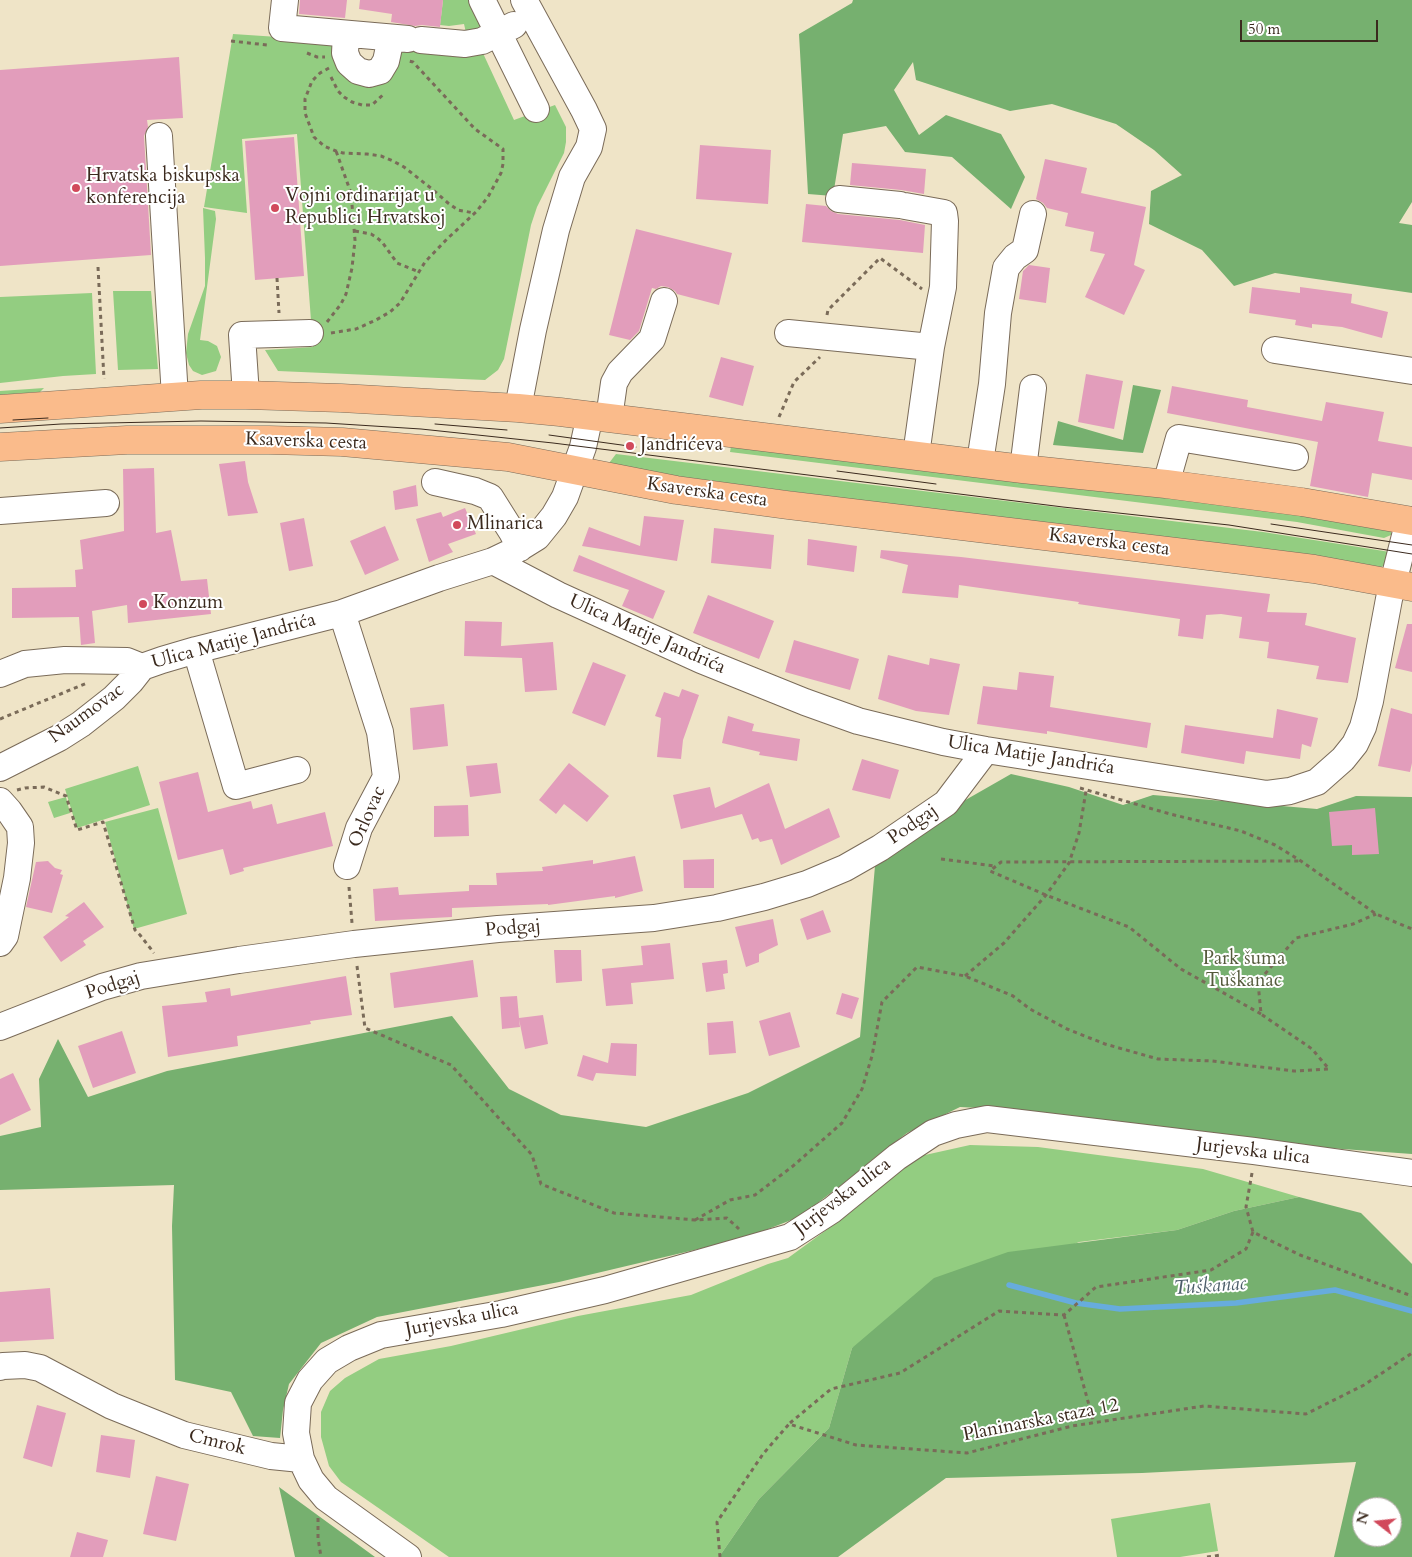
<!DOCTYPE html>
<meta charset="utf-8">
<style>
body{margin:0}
#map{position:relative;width:1412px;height:1557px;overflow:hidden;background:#efe4c7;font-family:Cardo,serif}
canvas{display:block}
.north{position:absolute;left:1352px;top:1497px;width:50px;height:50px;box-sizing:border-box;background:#fff;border:1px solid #b1aaa5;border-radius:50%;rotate:286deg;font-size:14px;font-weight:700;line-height:20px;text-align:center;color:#3b2a1e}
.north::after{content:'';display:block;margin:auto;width:18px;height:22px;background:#d1495b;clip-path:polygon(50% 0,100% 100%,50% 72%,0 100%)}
.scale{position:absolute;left:1240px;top:20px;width:138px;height:22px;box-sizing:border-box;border:2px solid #3b2a1e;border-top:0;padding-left:6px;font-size:15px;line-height:18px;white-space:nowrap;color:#3b2a1e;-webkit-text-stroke:4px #fff;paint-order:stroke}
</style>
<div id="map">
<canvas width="1412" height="1557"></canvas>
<div class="north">N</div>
<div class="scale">50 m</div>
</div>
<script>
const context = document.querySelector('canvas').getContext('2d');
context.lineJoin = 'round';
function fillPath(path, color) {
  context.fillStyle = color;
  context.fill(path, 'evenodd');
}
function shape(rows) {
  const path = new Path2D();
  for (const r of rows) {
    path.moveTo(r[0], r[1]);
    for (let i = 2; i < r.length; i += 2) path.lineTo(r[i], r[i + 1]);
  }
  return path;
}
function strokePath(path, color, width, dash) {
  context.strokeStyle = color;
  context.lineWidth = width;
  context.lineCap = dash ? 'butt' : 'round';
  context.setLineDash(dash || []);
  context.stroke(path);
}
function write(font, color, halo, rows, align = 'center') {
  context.font = font + ' Cardo,serif';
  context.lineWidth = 4;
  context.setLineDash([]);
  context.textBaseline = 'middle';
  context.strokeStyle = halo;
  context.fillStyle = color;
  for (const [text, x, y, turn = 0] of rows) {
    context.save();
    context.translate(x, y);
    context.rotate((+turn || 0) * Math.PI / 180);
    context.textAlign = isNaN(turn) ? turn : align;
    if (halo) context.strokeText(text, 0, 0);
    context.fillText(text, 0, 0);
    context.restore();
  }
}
fillPath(shape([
 [443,0,476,0,484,22,476,32,467,37,464,24,449,26,440,25],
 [233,34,338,41,343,71,404,51,466,54,481,49,514,120,555,105,566,127,566,142,564,153,537,207,531,225,504,359,498,370,485,380,278,371,265,350,313,347,297,134,242,139,247,213,204,207],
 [203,208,215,211,216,219,200,340,208,341,217,346,221,357,216,371,202,375,193,371,189,365,186,353,188,334,205,286,205,258],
 [113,291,151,291,158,369,118,370],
 [92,293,96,374,63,376,0,383,0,297],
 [44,388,40,392,0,395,0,391],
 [732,441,1016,476,1389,528,1391,531,1391,535,1384,538,1297,522,730,452],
 [616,454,1263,532,1390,552,1388,560,1383,566,1378,569,606,467],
 [138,766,150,805,77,828,65,789],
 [66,797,70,813,54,818,48,802],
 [158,808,187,914,134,929,105,822],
 [970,1145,1038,1147,1203,1169,1299,1197,1234,1211,1177,1230,1079,1242,852,1348,829,1428,759,1499,719,1557,449,1557,341,1482,329,1466,321,1437,321,1412,330,1391,345,1378,379,1359,451,1346,578,1316,691,1295,768,1264,788,1258,851,1212,916,1157],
 [1210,1503,1218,1551,1180,1557,1117,1557,1111,1519]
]), '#93cd81');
fillPath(shape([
 [853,0,1412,0,1412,202,1399,223,1412,225,1412,293,1275,273,1234,286,1202,250,1149,224,1151,191,1182,175,1154,150,1116,124,1052,104,1010,111,916,80,913,62,894,90,919,135,946,115,1001,134,1025,177,1011,209,952,157,905,152,886,126,843,134,833,196,808,194,799,34,852,3],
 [1133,385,1161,390,1143,453,1053,445,1058,421,1123,440],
 [1011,774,1069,787,1123,805,1153,795,1317,809,1356,796,1412,797,1412,1154,1259,1143,1019,1110,960,1107,907,1133,878,1155,844,1183,799,1217,745,1238,559,1282,377,1317,321,1343,289,1384,283,1410,280,1438,253,1436,231,1392,175,1380,172,1226,174,1185,0,1190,0,1136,41,1127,39,1079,58,1039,88,1097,167,1071,452,1016,509,1089,561,1115,646,1127,748,1093,860,1037,875,866,941,814],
 [1299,1197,1361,1213,1412,1264,1412,1557,1334,1557,1356,1462,1142,1473,946,1478,838,1557,719,1557,759,1499,829,1428,852,1348,934,1278,1008,1252,1177,1230,1234,1211],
 [1362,1507,1392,1507,1392,1537,1362,1537],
 [279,1487,375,1557,295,1557]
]), '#76b06f');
strokePath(shape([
 [1009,1285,1076,1303,1120,1309,1236,1303,1335,1290,1412,1311]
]), '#67acdd', 5.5);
fillPath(shape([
 [300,0,347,0,345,18,299,14],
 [360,0,443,0,440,27,422,25,415,26,391,22,392,14,359,9],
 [179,57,183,118,147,120,148,127,144,136,151,255,0,266,0,70],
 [294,137,304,276,255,280,245,141],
 [700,145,771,150,768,204,696,199],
 [1045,159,1087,168,1081,193,1146,207,1134,265,1145,270,1124,315,1085,297,1105,254,1090,251,1094,232,1065,226,1068,213,1047,208,1043,203,1036,199],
 [852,163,926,169,924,194,901,190,850,185],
 [806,204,826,206,831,211,838,214,900,220,925,225,923,253,802,242],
 [636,229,732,253,719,305,677,294,675,291,668,287,661,286,656,289,652,288,639,331,630,340,609,335],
 [1029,265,1050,268,1046,303,1019,299,1023,271],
 [1252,287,1300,293,1300,287,1352,294,1351,303,1388,312,1382,338,1342,327,1312,324,1312,328,1295,325,1296,320,1249,313],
 [721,357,754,366,743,406,709,397],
 [1086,374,1123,381,1114,429,1078,422],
 [1172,386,1248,400,1247,407,1322,421,1326,402,1384,412,1378,441,1412,447,1412,480,1372,473,1368,497,1310,486,1318,442,1167,413],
 [245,461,248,482,258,513,228,516,219,464],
 [154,468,156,533,171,530,181,581,207,579,211,614,128,623,127,605,92,611,95,643,81,645,79,617,12,618,12,588,76,587,75,570,83,569,80,540,124,531,123,469],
 [416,485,418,506,395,510,393,491],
 [465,508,476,534,448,544,453,552,429,562,416,519,441,512,443,517],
 [644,516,684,520,677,561,582,546,589,527,640,546],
 [304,518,313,566,289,571,280,523],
 [385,526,399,560,365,575,350,541],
 [714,528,774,535,771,569,711,563],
 [808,539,857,546,854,572,807,565],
 [881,550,961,557,1270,594,1267,612,1307,613,1305,625,1356,638,1348,683,1316,679,1319,666,1267,658,1269,642,1239,638,1242,617,1221,614,1206,615,1203,639,1178,636,1180,619,1078,604,1079,602,959,585,958,598,902,593,908,565,880,558],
 [579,555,665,591,653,619,622,606,629,590,573,571],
 [708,595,774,621,759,659,693,633],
 [465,621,502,622,501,646,553,642,557,690,525,692,522,658,464,656],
 [1407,624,1412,624,1412,672,1395,668],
 [794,640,859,659,850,690,785,672],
 [888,655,929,665,930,658,960,664,949,715,916,711,878,699],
 [593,662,626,675,605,726,572,713],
 [1019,672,1054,676,1050,707,1151,723,1147,748,1047,731,1047,734,977,724,983,686,1017,690],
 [682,689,699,695,683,740,681,759,657,757,661,718,655,716,664,692,679,697],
 [444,704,448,746,413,750,410,708],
 [1391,708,1412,714,1412,763,1410,772,1378,766],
 [1277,709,1318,718,1311,747,1302,744,1300,759,1246,751,1244,764,1181,753,1185,725,1273,738],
 [728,716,754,724,752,731,800,739,797,761,759,755,760,752,722,743],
 [862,759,899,770,890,799,852,790],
 [497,763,501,793,470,797,466,766],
 [569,763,609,796,587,822,564,804,556,814,539,800],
 [198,772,208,812,251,801,253,809,272,804,277,824,325,812,333,846,243,868,244,871,230,875,223,849,178,860,159,782],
 [769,783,785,829,829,808,840,837,781,865,772,839,760,842,758,838,752,840,742,814,681,829,673,795,710,787,715,808],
 [468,805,469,836,434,837,434,806],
 [1375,808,1379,854,1352,855,1352,845,1332,846,1329,812],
 [635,856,643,891,615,898,615,896,548,905,548,904,452,908,452,917,375,921,373,889,398,887,399,895,469,891,469,885,497,885,496,873,543,871,542,867,593,860,593,864],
 [714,859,714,888,684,888,683,860],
 [48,861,55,868,62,870,60,874,63,875,52,913,26,907,36,862],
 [84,902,104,927,83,941,86,945,61,962,43,937,69,917,65,916],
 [823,910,831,932,807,940,800,919],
 [773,919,778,945,759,954,759,962,746,967,735,927],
 [670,943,674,979,631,983,633,1004,606,1006,602,969,643,965,641,946],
 [554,950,581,950,582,981,556,983],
 [473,960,478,997,394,1008,390,973],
 [727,960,728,973,723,974,725,989,706,992,702,963],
 [346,976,352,1015,310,1021,311,1024,237,1036,238,1046,168,1057,162,1006,207,1002,205,992,230,988,231,996],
 [842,993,859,998,852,1019,836,1014],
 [517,996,519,1018,543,1015,548,1044,525,1049,519,1019,520,1027,502,1029,500,997],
 [790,1012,800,1047,769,1056,759,1021],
 [733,1021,736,1053,709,1055,707,1023],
 [122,1031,136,1073,93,1088,78,1046],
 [611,1043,637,1044,636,1076,596,1073,593,1081,577,1076,583,1055,608,1063],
 [13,1073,31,1110,0,1125,0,1079],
 [50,1288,54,1339,0,1342,0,1292],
 [37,1405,66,1413,52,1467,23,1458],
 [101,1435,135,1440,130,1478,96,1472],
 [156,1476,189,1484,176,1541,143,1534],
 [77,1532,108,1540,103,1557,70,1557]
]), '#e29dbb');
const minor = shape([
 [285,0,282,28,408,39],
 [482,0,536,109],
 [346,34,345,53,349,63,358,71,369,74,380,71,386,61,391,38],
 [421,40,465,44,482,41,514,25],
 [159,136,175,397],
 [839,199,900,205],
 [905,206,944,213,945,221,943,287,931,347,916,455],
 [788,333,931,347],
 [1275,350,1412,371],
 [246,395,242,335,310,333],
 [518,408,533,330,556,230,572,177,589,147,593,129,584,110,524,0],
 [609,418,614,383,620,372,652,339,664,301],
 [980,462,992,384,998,313,1006,268,1015,257,1025,250,1033,214],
 [1023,469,1033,388],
 [435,482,475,491,490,497,512,532,520,548],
 [1166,484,1179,438,1295,457],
 [0,511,106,503],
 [493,561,558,595,701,660,805,702,858,721,943,742,986,750,1267,794,1290,791,1317,782,1343,759,1355,744,1363,727,1370,701,1389,599,1409,520],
 [342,613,380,732,386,777,359,828,347,866],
 [196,650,236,786,297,770],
 [142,667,162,660,196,650,342,613,439,578,493,561,516,550,537,537,554,516,565,497,583,447,590,415],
 [0,674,25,664,65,660,127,661,142,667],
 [0,768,59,738,81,724,114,698,131,681,142,667],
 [0,801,9,811,20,827,21,843,17,878,5,936,0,943],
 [0,1027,102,987,141,976,239,960,354,944,498,929,654,918,717,908,764,897,807,884,845,868,880,848,946,803,986,750],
 [0,1367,3,1366,25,1365,40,1368,112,1406,184,1435,271,1456,301,1459],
 [408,1557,326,1498,311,1480,301,1459,296,1433,298,1403,310,1380,327,1361,349,1348,381,1335,501,1314,605,1290,790,1237,832,1210,897,1157,933,1133,956,1125,987,1119,1254,1151,1412,1173]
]);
const major = shape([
 [0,409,201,395,246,395,341,398,518,408,560,412,1023,469,1166,484,1302,502,1412,521],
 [0,447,127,440,269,440,342,442,508,457,676,490,787,505,1242,560,1314,569,1412,587]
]);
strokePath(minor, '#7a6b59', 28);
strokePath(major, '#7a6b59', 29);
strokePath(shape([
 [231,41,267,45],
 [307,53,317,57,325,57],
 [329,68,320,73,312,81,305,99,305,113,314,137,324,146,336,151,343,153,367,154,381,156,393,161,404,167,432,189,448,203,458,210,474,213],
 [331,77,338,91,344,97,352,102,362,105,372,105,385,93],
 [355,231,371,234,376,237,382,242,397,263,419,272],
 [98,267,104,379],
 [277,278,279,313],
 [827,315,828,310,880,258,922,289],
 [327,322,341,304,346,294,352,268,355,240,351,193,336,151],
 [331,333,356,329,376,320,390,312,400,303,425,262,447,239,476,212,488,197,501,173,503,164,503,149,475,129,413,62,409,61],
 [779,417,794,382,820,357],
 [0,719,87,683],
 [1080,788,1170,814,1241,831,1275,845,1301,861,1376,914,1412,929],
 [17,790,25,788,44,787,66,796,77,830,103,822,135,930,140,935,154,953],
 [941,859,995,866],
 [349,887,352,923],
 [357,966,365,1028,451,1065,532,1155,541,1184,614,1213,695,1220,727,1218,739,1229],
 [965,976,1004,943,1046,895,1069,863,1079,833,1086,791],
 [1261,1014,1181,969,1129,927,1046,895,990,871,1001,862,1301,861],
 [1252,1173,1246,1207,1253,1232,1300,1255,1412,1296],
 [695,1220,730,1200,755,1195,793,1166,842,1123,862,1089,872,1056,882,1002,917,967,965,976,1013,996,1030,1009,1067,1029,1105,1044,1158,1059,1212,1061,1294,1071,1329,1069,1312,1049,1261,1014,1258,982,1296,938,1353,924,1376,914],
 [1064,1315,1094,1423],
 [790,1423,831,1389,900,1373,999,1311,1064,1315,1096,1287,1211,1270,1246,1249,1253,1232],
 [318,1518,318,1538,321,1557],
 [720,1557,717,1522,763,1454,789,1424,856,1445,967,1453,1072,1426,1204,1406,1306,1414,1364,1385,1412,1353],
 [1207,1557,1221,1555]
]), '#7a6b59', 3, [4, 4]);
strokePath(minor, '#fff', 26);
strokePath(major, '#fabb8b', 28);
strokePath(shape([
 [13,420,48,418],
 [435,424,507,430],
 [0,428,61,424,201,421,326,423,421,429,553,443,1063,507,1229,525,1412,554],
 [549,435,636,447],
 [837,471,936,484],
 [1271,524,1412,545]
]), '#3b2a1e', 1);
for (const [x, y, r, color] of [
 [76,188,5,"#d1495b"],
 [275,208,5,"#d1495b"],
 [630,446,5,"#d1495b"],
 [457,525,5,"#d1495b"],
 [143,604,5,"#d1495b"]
]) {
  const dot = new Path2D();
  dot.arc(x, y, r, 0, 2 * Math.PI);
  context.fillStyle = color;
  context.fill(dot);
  strokePath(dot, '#fff', 2);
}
write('19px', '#3b2a1e', '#fff', [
 ["Hrvatska biskupska",86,177],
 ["konferencija",86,199],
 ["Vojni ordinarijat u",285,197],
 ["Republici Hrvatskoj",285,219],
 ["Jandrićeva",640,446],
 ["Mlinarica",467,525],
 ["Konzum",153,604]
], 'left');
write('19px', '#3b2a1e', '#fff', [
 ["Ksaverska cesta",306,442,2],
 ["Ksaverska cesta",707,493,8],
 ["Ksaverska cesta",1109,543,7],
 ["Ulica Matije Jandrića",647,635,24],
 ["Ulica Matije Jandrića",234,642,-15],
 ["Naumovac",87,714,-36],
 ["Ulica Matije Jandrića",1031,756,9],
 ["Orlovac",368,817,-66],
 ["Podgaj",913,825,-35],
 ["Podgaj",513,929,-5],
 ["Podgaj",113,986,-18],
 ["Jurjevska ulica",1253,1152,7],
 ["Jurjevska ulica",843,1197,-37],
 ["Jurjevska ulica",462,1320,-11],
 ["Planinarska staza 12",1041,1421,-11],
 ["Cmrok",217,1443,14]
]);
write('19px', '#555b3c', '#fff', [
 ["Park šuma",1244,960],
 ["Tuškanac",1244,982]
]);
write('italic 20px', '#4d5e6a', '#fff', [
 ["Tuškanac",1210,1287,-4]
]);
</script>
